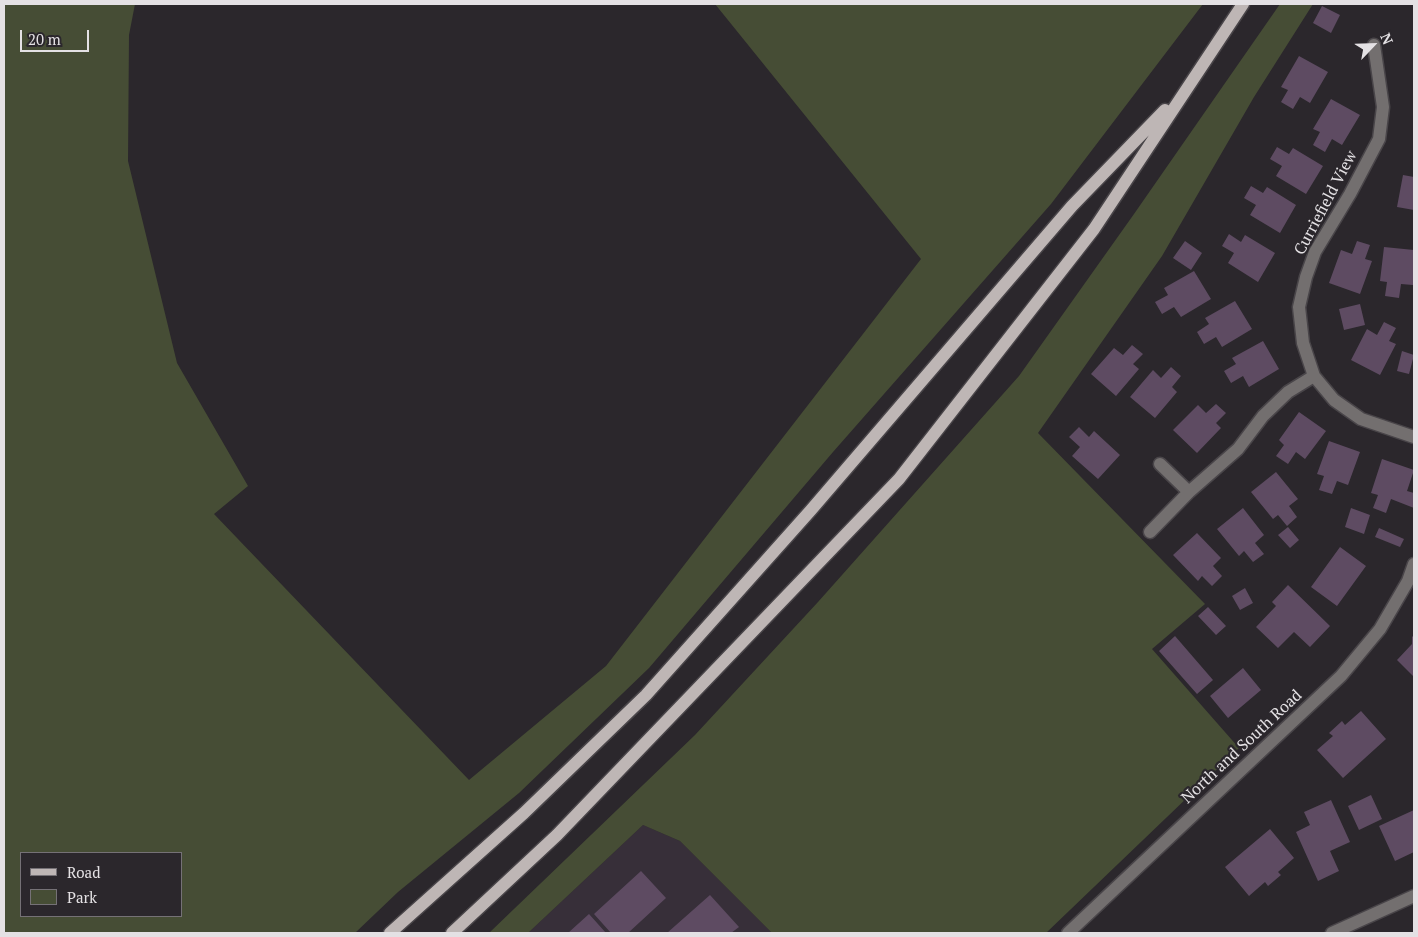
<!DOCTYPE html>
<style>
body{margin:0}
#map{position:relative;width:1418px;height:937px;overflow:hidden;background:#2b272c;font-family:"PT Serif",serif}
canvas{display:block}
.frame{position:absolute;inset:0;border:5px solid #e4e1e4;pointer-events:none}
.legend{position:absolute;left:20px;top:852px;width:162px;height:65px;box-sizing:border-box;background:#2b272c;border:1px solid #757176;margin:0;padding:6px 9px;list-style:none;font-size:15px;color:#e4e1e4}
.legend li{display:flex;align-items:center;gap:10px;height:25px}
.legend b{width:25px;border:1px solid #757176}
.north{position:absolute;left:1348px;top:20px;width:50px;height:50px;-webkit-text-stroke:4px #2b272c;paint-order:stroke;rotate:66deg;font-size:14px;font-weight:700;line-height:20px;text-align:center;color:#e4e1e4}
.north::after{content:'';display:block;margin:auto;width:18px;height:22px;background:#e4e1e4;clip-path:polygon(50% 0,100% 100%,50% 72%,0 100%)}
.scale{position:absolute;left:20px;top:30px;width:69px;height:22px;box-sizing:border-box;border:2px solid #e4e1e4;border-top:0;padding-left:6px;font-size:15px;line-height:18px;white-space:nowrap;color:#e4e1e4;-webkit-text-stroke:4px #2b272c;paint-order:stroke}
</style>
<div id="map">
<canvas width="1418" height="937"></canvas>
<div class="frame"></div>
<ul class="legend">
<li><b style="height:6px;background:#beb6b5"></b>Road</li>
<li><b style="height:14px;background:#464d35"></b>Park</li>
</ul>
<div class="north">N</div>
<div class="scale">20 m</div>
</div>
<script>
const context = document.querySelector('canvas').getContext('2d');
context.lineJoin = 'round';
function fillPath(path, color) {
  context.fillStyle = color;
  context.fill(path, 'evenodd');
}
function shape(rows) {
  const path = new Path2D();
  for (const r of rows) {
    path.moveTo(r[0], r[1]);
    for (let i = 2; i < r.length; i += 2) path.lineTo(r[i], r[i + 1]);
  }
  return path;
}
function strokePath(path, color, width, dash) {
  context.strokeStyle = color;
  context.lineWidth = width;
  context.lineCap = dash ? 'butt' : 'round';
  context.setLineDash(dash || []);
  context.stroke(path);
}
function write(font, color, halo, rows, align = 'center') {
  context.font = font + ' "PT Serif",serif';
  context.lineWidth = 4.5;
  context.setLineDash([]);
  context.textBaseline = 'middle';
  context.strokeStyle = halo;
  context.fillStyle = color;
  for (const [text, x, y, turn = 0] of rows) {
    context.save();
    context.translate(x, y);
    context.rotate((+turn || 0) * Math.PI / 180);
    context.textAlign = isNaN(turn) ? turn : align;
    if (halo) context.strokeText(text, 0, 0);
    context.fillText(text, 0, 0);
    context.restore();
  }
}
fillPath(shape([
 [643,825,680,841,772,933,528,933]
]), '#372f39');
fillPath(shape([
 [4,4,135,4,129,35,128,161,177,363,248,486,214,514,469,780,606,666,921,259,715,4,1203,4,1051,204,833,452,649,668,519,793,398,892,355,933,4,933],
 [181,853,181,916,21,916,21,853],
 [1280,4,1313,4,1254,97,1162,256,1038,433,1205,604,1152,649,1239,748,1046,933,772,933,680,841,643,825,528,933,489,933,695,735,818,602,1019,376,1134,214]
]), '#464d35');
fillPath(shape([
 [1322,6,1340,15,1331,33,1313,23],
 [1299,56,1328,72,1310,103,1300,97,1293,109,1281,102,1288,90,1281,87],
 [1331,99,1360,115,1342,145,1332,139,1325,152,1313,145,1320,132,1313,129],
 [1277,147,1289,154,1293,148,1323,166,1306,194,1276,176,1282,166,1270,159],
 [1403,175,1414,177,1414,210,1397,207],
 [1251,186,1263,193,1267,187,1296,205,1280,233,1250,215,1256,205,1244,198],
 [1229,234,1241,242,1245,235,1275,253,1258,282,1228,263,1234,253,1222,246],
 [1185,241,1202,253,1191,270,1173,258],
 [1357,241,1370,245,1365,259,1372,261,1360,294,1329,283,1341,250,1352,254],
 [1384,247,1414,250,1413,285,1401,284,1399,298,1385,296,1387,282,1380,281],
 [1194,271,1211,299,1181,317,1174,307,1162,314,1155,302,1168,295,1164,288],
 [1235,301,1252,329,1222,347,1216,337,1204,344,1197,332,1209,324,1205,318],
 [1360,304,1365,325,1344,330,1339,309],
 [1384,322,1396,328,1389,341,1396,344,1380,375,1351,360,1367,329,1377,335],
 [1263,341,1279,369,1249,387,1243,376,1231,383,1224,371,1236,364,1232,358],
 [1132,345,1143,354,1133,364,1139,369,1116,396,1091,374,1114,348,1123,355],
 [1402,351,1414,355,1409,374,1397,371],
 [1171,367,1181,376,1172,387,1177,392,1155,418,1130,397,1153,370,1161,378],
 [1216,404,1226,413,1216,423,1221,428,1197,453,1173,430,1198,405,1206,413],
 [1299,412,1326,431,1305,459,1296,452,1288,464,1276,456,1284,445,1279,440],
 [1079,427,1089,437,1094,431,1120,455,1098,479,1072,456,1080,447,1069,437],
 [1329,441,1360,452,1348,485,1337,481,1332,494,1319,490,1324,476,1317,474],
 [1382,459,1414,470,1407,491,1414,493,1414,508,1391,499,1386,513,1373,508,1378,495,1371,493],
 [1276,472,1298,499,1289,506,1297,517,1287,526,1278,515,1273,519,1251,492],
 [1243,508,1264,535,1255,543,1264,554,1253,562,1244,551,1239,556,1217,529],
 [1351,508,1370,515,1364,534,1345,527],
 [1288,527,1299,540,1290,548,1278,535],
 [1379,528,1404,539,1400,547,1375,537],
 [1197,533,1221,558,1213,566,1222,576,1212,586,1202,576,1198,581,1173,555],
 [1340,547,1366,566,1337,606,1311,587],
 [1288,585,1330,626,1310,647,1294,632,1278,648,1256,627,1276,606,1272,602],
 [1245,588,1253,603,1240,610,1232,596],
 [1208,607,1226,626,1216,635,1198,616],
 [1414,635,1414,677,1397,660,1412,644,1412,637],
 [1175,636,1213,680,1197,694,1159,651],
 [1243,668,1261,690,1228,718,1210,696],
 [1361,711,1386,739,1343,778,1317,750,1333,736,1329,733,1342,721,1345,725],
 [1371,795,1382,819,1359,830,1348,806],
 [1331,800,1350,842,1330,851,1339,871,1318,881,1296,832,1310,825,1304,812],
 [1414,810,1414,852,1395,861,1379,826],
 [1270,829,1294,858,1278,872,1281,875,1268,886,1265,882,1249,896,1225,867],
 [641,871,666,898,628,933,611,933,594,914],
 [710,895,739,927,731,933,667,933],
 [589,914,606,933,568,933]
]), '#5e4b62');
const minor = shape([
 [1374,45,1383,107,1379,139,1350,194,1315,252,1306,277,1299,307,1303,343,1314,376,1334,400,1361,419,1414,437],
 [1160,464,1189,492],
 [1150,532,1189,492,1238,449,1263,416,1288,392,1314,376],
 [1068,933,1341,676,1380,629,1408,581,1414,564],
 [1332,933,1414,896]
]);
const major = shape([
 [390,933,524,813,646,695,811,510,1072,206,1165,110],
 [452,933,557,835,899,479,1094,229,1243,4]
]);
strokePath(minor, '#494549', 15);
strokePath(major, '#494549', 15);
strokePath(minor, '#736f6f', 12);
strokePath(major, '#beb6b5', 12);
write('16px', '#e4e1e4', '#2b272c', [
 ["Curriefield View",1326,203,-62],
 ["North and South Road",1242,747,-43]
]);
</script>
